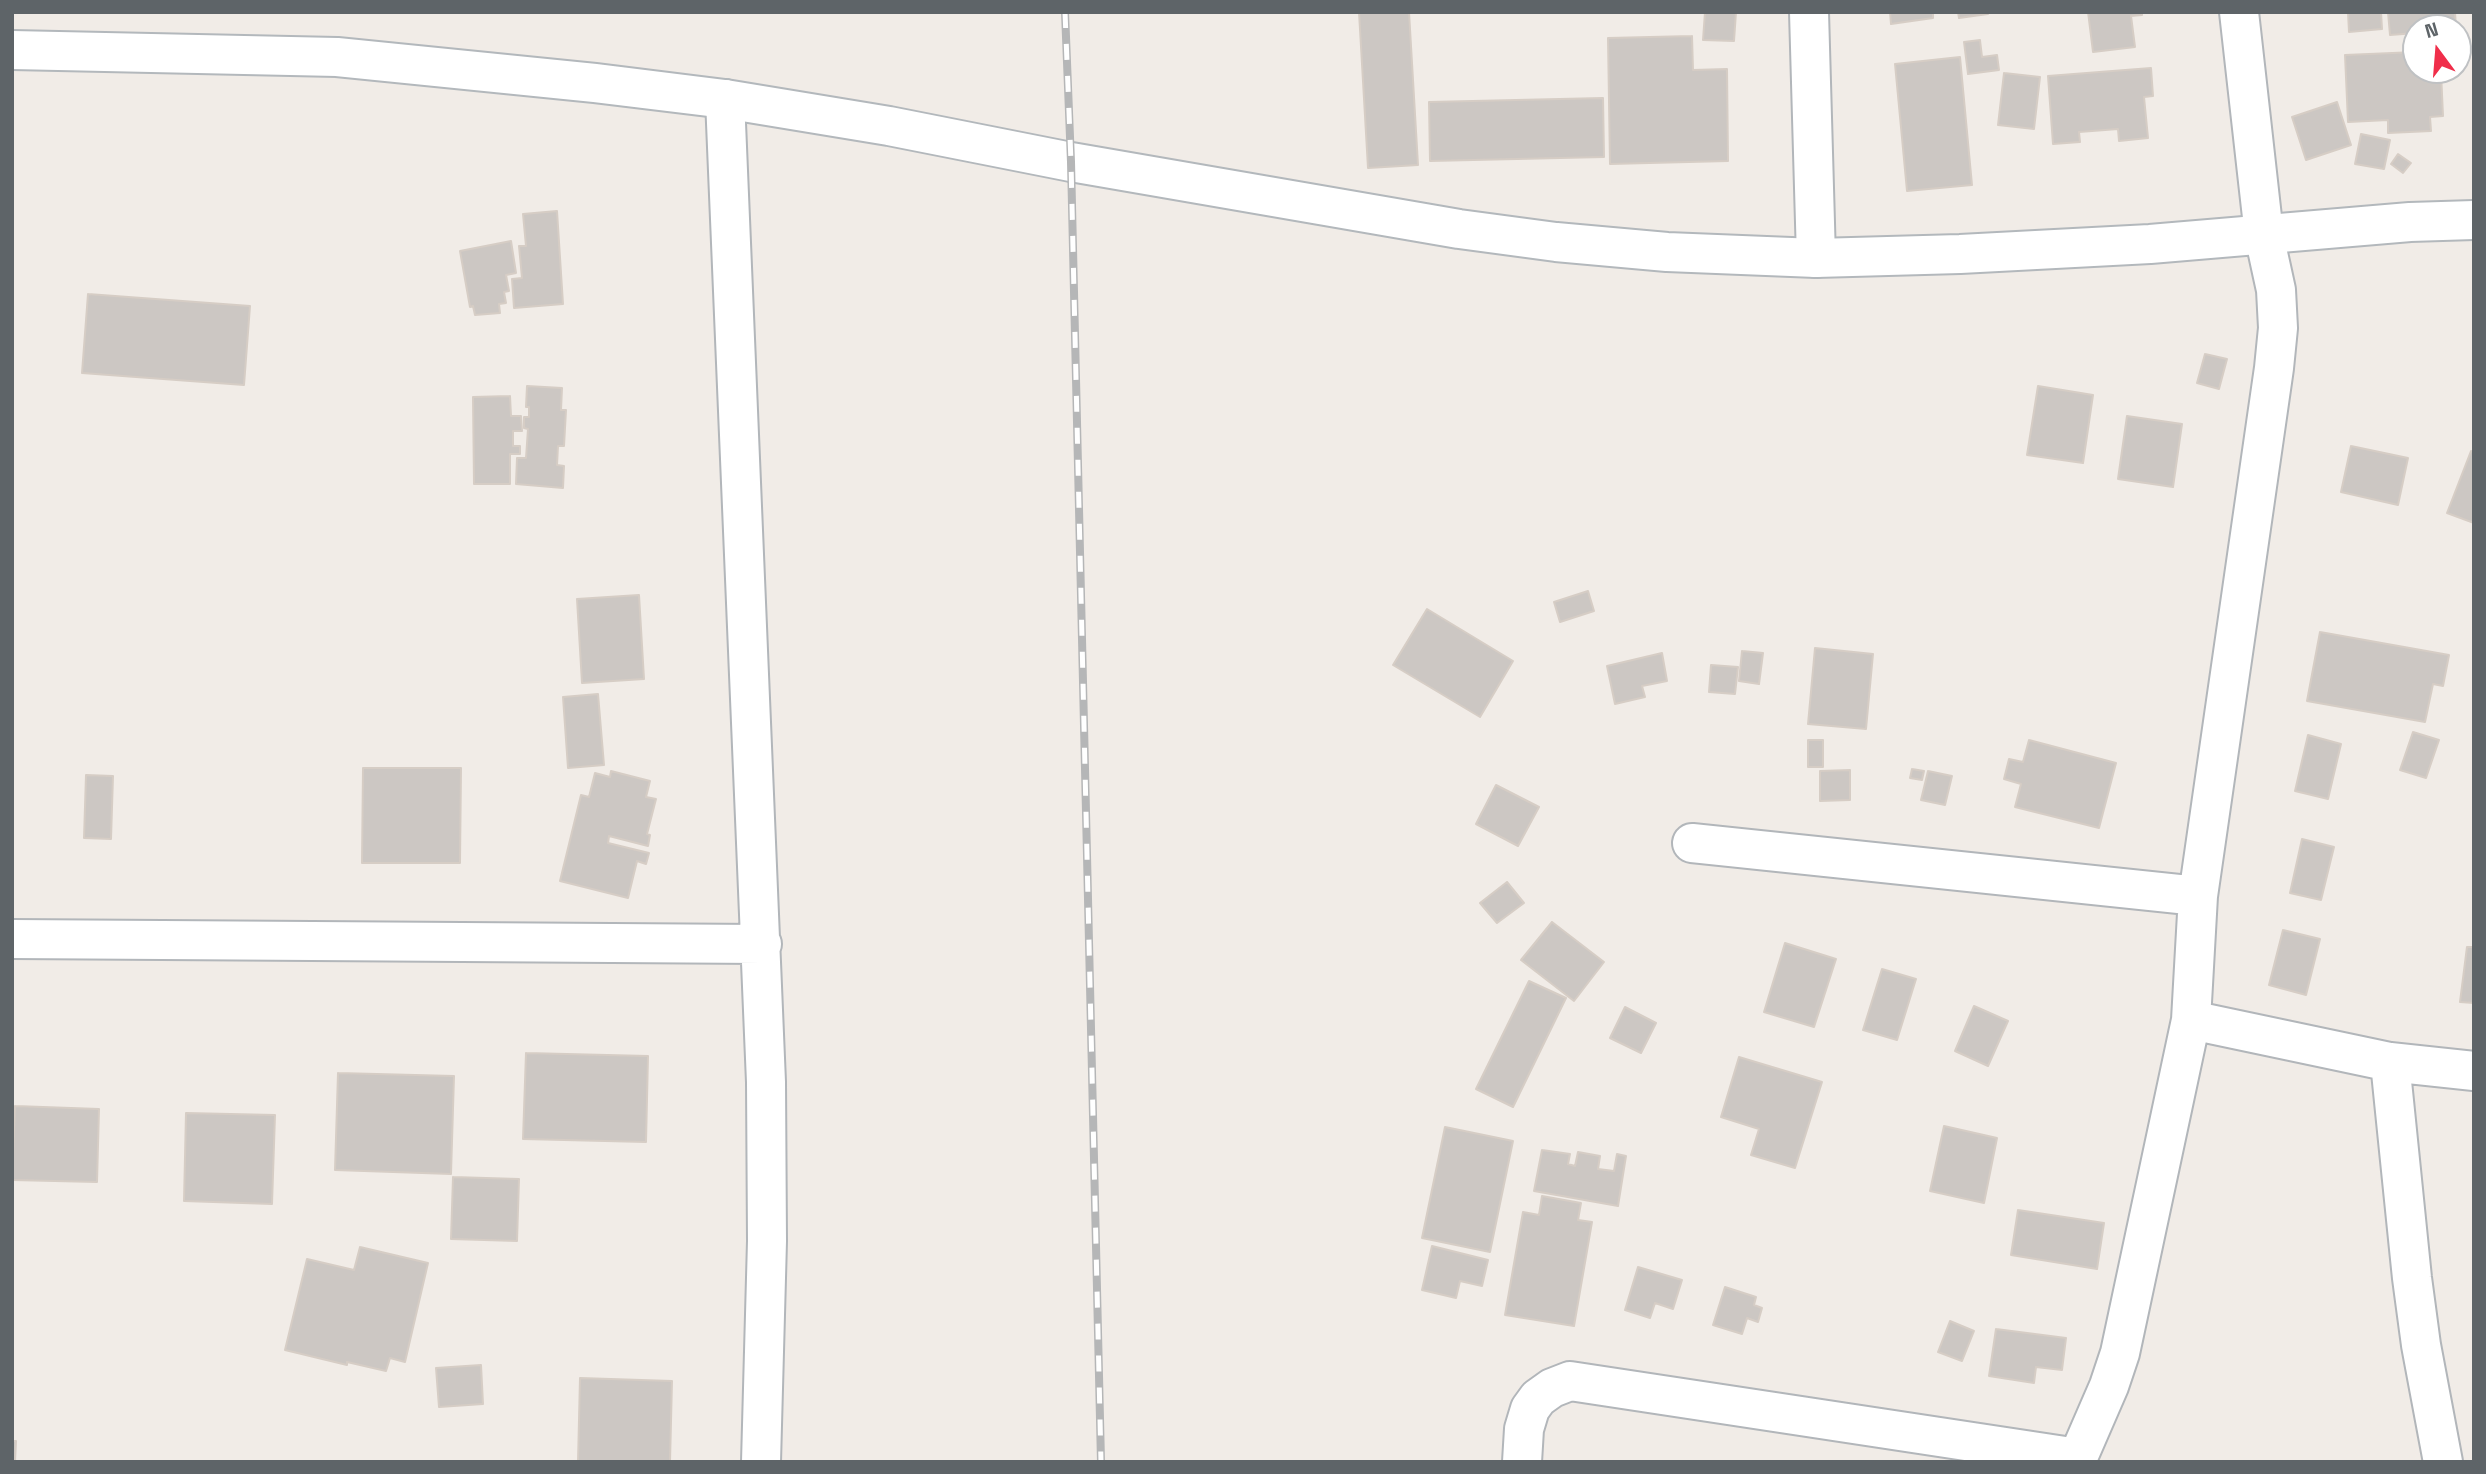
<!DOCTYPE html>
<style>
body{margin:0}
#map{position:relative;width:2486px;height:1474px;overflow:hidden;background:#f1ece7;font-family:"Space Grotesk",sans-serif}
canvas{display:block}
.frame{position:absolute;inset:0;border:14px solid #5e6468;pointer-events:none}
.north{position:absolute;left:2402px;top:14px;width:70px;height:70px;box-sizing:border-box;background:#fff;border:2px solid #bfc1c3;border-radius:50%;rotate:344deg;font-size:19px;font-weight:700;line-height:28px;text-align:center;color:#5e6468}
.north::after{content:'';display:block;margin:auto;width:24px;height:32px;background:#f02e4a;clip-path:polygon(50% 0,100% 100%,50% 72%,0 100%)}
</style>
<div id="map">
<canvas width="2486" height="1474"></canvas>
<div class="frame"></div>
<div class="north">N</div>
</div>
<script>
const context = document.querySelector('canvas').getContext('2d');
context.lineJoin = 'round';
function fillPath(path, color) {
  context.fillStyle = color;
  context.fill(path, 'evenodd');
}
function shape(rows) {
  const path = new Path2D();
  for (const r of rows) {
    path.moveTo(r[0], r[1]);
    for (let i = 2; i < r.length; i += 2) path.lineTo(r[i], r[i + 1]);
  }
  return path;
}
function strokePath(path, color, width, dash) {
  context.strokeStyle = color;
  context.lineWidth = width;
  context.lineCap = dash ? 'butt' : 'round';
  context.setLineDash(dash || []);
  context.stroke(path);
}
const building = shape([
 [1359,12,1409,12,1418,165,1368,168,1359,12],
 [1705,12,1736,12,1734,41,1703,40,1705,12],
 [1890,12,1933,12,1933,18,1891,24,1890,12],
 [1958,12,1988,12,1988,14,1959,18,1958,12],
 [2088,12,2142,12,2142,15,2131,16,2135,47,2093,52,2088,12],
 [2348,12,2381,12,2382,29,2349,32,2348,12],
 [2388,12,2455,12,2456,28,2416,28,2416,33,2390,35,2388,12],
 [1692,36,1693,70,1727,69,1728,161,1610,164,1608,38,1692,36],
 [1980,40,1982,57,1997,55,1999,70,1968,74,1964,42,1980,40],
 [2416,52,2416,70,2441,72,2443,116,2430,117,2431,131,2388,133,2388,120,2348,122,2345,55,2416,52],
 [1960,57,1972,185,1907,191,1895,64,1960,57],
 [2151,68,2153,96,2144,97,2148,138,2119,141,2118,129,2079,132,2080,142,2053,144,2048,76,2151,68],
 [2004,73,2040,77,2034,129,1998,125,2004,73],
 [1603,98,1604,157,1430,161,1429,102,1603,98],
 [2337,102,2351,145,2306,160,2292,117,2337,102],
 [2361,134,2390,140,2384,169,2355,164,2361,134],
 [2398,154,2411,163,2403,173,2391,164,2398,154],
 [557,211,563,304,514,308,512,279,522,278,519,246,526,246,523,214,557,211],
 [511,241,516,273,506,275,509,291,504,292,506,303,499,304,500,313,475,315,473,306,470,307,460,251,511,241],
 [88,294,250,306,244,385,82,373,88,294],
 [2205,354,2227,359,2219,389,2197,383,2205,354],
 [527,386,562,388,561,410,566,410,564,446,558,446,557,465,564,466,563,488,516,484,517,458,526,458,528,429,524,428,524,417,529,417,529,407,526,407,527,386],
 [2038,386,2093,395,2083,463,2027,455,2038,386],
 [510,396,511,416,521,416,522,431,513,431,513,446,520,446,520,454,510,454,510,484,474,484,473,397,510,396],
 [2127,416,2182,424,2173,487,2118,479,2127,416],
 [2351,446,2408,458,2398,505,2341,492,2351,446],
 [2471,451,2474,452,2474,523,2447,513,2471,451],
 [1588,591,1594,611,1560,622,1554,602,1588,591],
 [639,595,644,679,582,683,577,599,639,595],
 [1427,609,1513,661,1480,717,1393,665,1427,609],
 [2320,632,2449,655,2443,686,2433,684,2425,722,2307,701,2320,632],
 [1815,648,1873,654,1866,729,1808,724,1815,648],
 [1742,651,1763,653,1759,684,1739,681,1742,651],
 [1662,653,1667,681,1642,686,1645,697,1615,704,1607,666,1662,653],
 [1711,665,1738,667,1735,694,1709,692,1711,665],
 [598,694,604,765,568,768,563,697,598,694],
 [2413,732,2439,740,2426,778,2400,770,2413,732],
 [2308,735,2341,744,2328,799,2295,791,2308,735],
 [1808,740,1823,740,1823,767,1808,767,1808,740],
 [2029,740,2116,763,2099,828,2015,807,2021,784,2004,779,2009,759,2023,762,2029,740],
 [363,768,461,768,460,863,362,863,363,768],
 [1912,769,1924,771,1922,780,1910,778,1912,769],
 [1850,770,1850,800,1820,801,1820,771,1850,770],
 [611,771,650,781,646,797,656,799,647,834,650,835,648,846,609,836,608,843,649,853,646,864,637,861,628,898,560,881,581,795,589,797,595,773,610,777,611,771],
 [1928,771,1952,776,1945,805,1921,800,1928,771],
 [86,775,113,776,111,839,84,838,86,775],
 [1496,785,1539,807,1518,846,1476,824,1496,785],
 [2302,839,2334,847,2321,900,2290,893,2302,839],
 [1507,882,1524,903,1497,923,1480,903,1507,882],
 [1552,922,1604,962,1574,1001,1521,960,1552,922],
 [2283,930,2320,939,2306,995,2269,985,2283,930],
 [1785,943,1836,959,1814,1027,1764,1012,1785,943],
 [2467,947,2474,947,2474,1003,2460,1002,2467,947],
 [1882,969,1916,979,1897,1040,1863,1030,1882,969],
 [1529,981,1566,998,1513,1107,1476,1089,1529,981],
 [1974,1006,2008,1021,1988,1066,1955,1051,1974,1006],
 [1625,1007,1656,1023,1641,1053,1610,1038,1625,1007],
 [526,1053,648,1056,646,1142,523,1139,526,1053],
 [1739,1057,1822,1082,1795,1168,1751,1155,1759,1129,1721,1117,1739,1057],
 [338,1073,454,1076,451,1174,335,1170,338,1073],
 [15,1106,99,1109,97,1182,12,1180,15,1106],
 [186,1113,275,1115,272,1204,184,1201,186,1113],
 [1944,1126,1997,1138,1984,1203,1930,1191,1944,1126],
 [1445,1127,1513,1141,1490,1252,1422,1238,1445,1127],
 [1542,1150,1570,1154,1568,1164,1575,1166,1578,1152,1600,1156,1598,1169,1614,1171,1617,1154,1626,1156,1618,1206,1534,1191,1542,1150],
 [453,1177,519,1179,517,1241,451,1239,453,1177],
 [1542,1196,1581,1203,1578,1220,1592,1222,1574,1326,1505,1315,1523,1212,1539,1215,1542,1196],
 [2018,1210,2104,1223,2097,1269,2011,1255,2018,1210],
 [1432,1246,1488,1260,1482,1286,1460,1281,1456,1298,1422,1290,1432,1246],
 [360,1247,428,1263,405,1362,390,1358,386,1371,347,1362,347,1365,285,1350,307,1259,354,1270,360,1247],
 [1638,1267,1682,1280,1673,1309,1655,1303,1650,1318,1625,1310,1638,1267],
 [1725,1287,1756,1297,1754,1305,1762,1308,1758,1322,1747,1318,1742,1334,1713,1325,1725,1287],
 [1950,1321,1974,1331,1962,1361,1938,1352,1950,1321],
 [1996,1329,2066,1338,2062,1370,2036,1367,2034,1383,1989,1376,1996,1329],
 [481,1365,483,1404,439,1407,436,1368,481,1365],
 [580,1378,672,1381,670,1462,578,1462,580,1378],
 [12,1441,16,1441,15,1462,12,1462,12,1441]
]);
fillPath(building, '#ccc7c3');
strokePath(building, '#d6cdc5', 2);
const street = shape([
 [1809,12,1816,258],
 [725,99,766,1082,767,1241,761,1462],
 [1692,843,2198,896],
 [12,939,762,944],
 [2191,1020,2390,1062,2474,1071],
 [2390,1062,2412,1278,2421,1345,2443,1462],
 [1522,1462,1524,1429,1530,1409,1538,1398,1552,1388,1570,1381,2078,1458],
 [2076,1462,2109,1386,2120,1353,2191,1020,2198,896,2274,368,2278,328,2276,290,2264,235,2239,12]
]);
const secondary = shape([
 [12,50,337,57,595,83,725,99,889,126,1071,162,1459,229,1556,242,1667,252,1816,258,1960,254,2150,244,2410,222,2474,220]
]);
strokePath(street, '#b2b6ba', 42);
strokePath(secondary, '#b3b8bc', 42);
strokePath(street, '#fff', 38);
strokePath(secondary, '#fff', 38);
const rail = shape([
 [1065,12,1071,162,1101,1462]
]);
strokePath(rail, '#b5b6b7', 8);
strokePath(rail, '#fff', 5, [16]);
</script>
